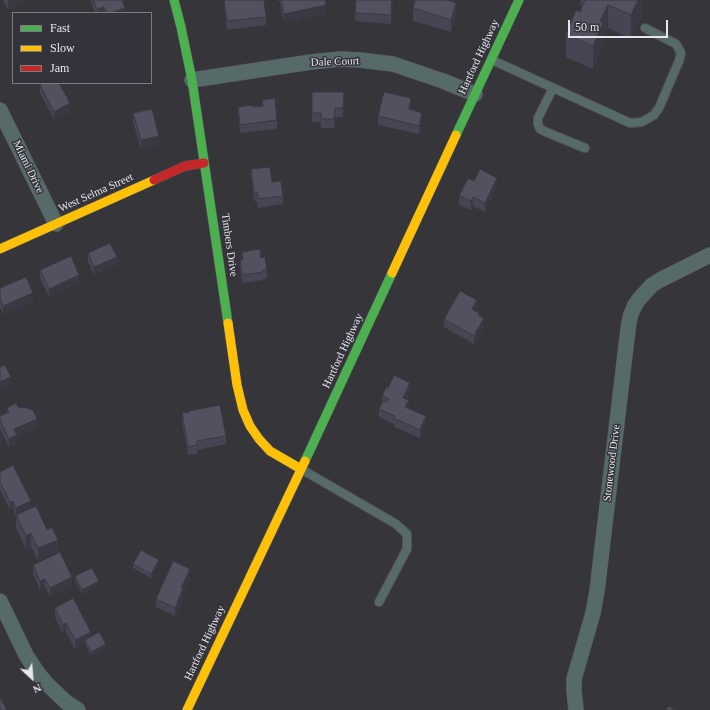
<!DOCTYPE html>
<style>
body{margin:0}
#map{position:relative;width:710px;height:710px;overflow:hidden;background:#35353a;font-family:Georgia,serif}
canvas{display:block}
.legend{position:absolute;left:12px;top:12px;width:140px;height:72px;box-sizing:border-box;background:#34333c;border:1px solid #7b7b82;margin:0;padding:5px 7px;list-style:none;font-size:12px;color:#e6e6ec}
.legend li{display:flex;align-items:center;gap:8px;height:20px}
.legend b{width:20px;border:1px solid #7b7b82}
.north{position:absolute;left:12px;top:658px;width:40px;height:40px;-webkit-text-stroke:3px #34333c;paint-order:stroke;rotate:154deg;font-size:11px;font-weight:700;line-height:16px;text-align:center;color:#e6e6ec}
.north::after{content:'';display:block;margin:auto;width:14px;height:18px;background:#e6e6ec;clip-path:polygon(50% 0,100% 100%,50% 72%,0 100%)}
.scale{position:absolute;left:568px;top:20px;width:100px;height:18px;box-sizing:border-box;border:2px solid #e6e6ec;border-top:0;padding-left:5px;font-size:12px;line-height:14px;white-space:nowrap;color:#e6e6ec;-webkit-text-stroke:3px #34333c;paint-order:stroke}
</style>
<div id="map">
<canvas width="710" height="710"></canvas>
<ul class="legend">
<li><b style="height:5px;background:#4caf50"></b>Fast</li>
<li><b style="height:5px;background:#ffc107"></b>Slow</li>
<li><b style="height:5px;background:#c62828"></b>Jam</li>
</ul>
<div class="north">N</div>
<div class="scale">50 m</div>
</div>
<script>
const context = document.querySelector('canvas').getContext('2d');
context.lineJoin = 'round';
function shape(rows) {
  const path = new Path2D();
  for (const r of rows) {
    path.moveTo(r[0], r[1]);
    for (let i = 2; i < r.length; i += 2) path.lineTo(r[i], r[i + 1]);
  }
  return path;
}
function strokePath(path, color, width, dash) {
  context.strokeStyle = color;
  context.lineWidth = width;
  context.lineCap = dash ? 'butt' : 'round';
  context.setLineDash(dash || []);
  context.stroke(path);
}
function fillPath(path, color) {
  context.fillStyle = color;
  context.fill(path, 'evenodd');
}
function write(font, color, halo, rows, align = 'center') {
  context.font = font + ' Georgia,serif';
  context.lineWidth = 3;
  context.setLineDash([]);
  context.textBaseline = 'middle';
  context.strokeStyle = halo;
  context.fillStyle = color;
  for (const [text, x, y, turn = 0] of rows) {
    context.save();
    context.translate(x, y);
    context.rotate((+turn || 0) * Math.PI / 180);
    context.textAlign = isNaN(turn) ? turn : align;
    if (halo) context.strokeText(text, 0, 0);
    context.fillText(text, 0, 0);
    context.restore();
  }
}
const lane = shape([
 [492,60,630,123,642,122,654,115,659,108,679,61,681,53,676,44,645,28],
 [553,88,538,118,538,124,540,129,546,132,585,148],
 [301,469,396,524,407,534,407,549,379,602]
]);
const street = shape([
 [192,80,311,62,340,59,360,60,393,64,443,81,475,94],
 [0,110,56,224],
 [0,601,26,655,37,672,47,684,66,702,78,710],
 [576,710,574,690,574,679,593,613,597,591,626,346,629,322,631,314,635,305,640,298,652,285,660,280,710,255]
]);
const fast = shape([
 [174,0,181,27,192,80,228,323],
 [456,135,519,0],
 [305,461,392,273]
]);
const slow = shape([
 [0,249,154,180],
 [392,273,456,135],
 [228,323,237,385,243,410,250,426,259,439,270,451,301,469],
 [187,710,305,461]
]);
const jam = shape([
 [154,180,185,166,204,163]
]);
strokePath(lane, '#525256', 10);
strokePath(street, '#525256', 16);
strokePath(fast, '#525256', 10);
strokePath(slow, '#525256', 10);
strokePath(jam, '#525256', 10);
strokePath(lane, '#566a6a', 8);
strokePath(street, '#566a6a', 15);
strokePath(fast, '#4caf50', 9);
strokePath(slow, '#ffc107', 9);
strokePath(jam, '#c62828', 9);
fillPath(shape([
 [3,0,28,0,8,10],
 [91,0,122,0,125,13,95,13,91,2],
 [224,0,266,17,266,25,227,30,224,6],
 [279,0,325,0,326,14,284,23],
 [393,0,391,24,355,21,355,13],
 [450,0,456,15,451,32,413,21,413,8],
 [581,0,642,0,642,15,631,39,608,28,603,38,603,46,593,69,566,57,566,34,580,12,582,8,581,7],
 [12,24,13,24,13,34,12,32],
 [40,85,70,112,54,120,40,93],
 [312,92,344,92,343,117,335,117,334,128,321,128,321,122,312,122],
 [262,100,277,120,277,129,240,133,238,115,238,107,253,107,262,106],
 [411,107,411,110,422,121,419,134,378,125,378,116],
 [133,113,159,144,141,149,133,122],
 [251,169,272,182,283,196,283,204,258,208,257,201,254,201,251,178],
 [474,181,497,186,485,212,473,206,471,210,459,205,459,196],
 [242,252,261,258,267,270,267,278,263,279,263,280,242,283,240,269,240,260,242,260],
 [88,253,117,265,94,275,88,262],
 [40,270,79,283,49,297,40,278],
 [0,288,33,302,3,314,0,307],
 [477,309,476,311,479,316,484,327,474,344,444,327,444,319],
 [388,388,410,391,407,399,409,408,426,425,420,438,394,427,394,424,379,417,379,409,382,403,382,396],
 [18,407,37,427,17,436,17,444,9,447,0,429,0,416,7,413,7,408],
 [182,413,226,436,226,444,197,450,197,454,188,455,182,422],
 [0,472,31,508,58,552,38,561,31,546,26,549,16,528,16,517,13,509,10,510,0,490],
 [133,564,159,564,151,578,133,568],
 [33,565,72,586,50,597,45,587,40,590,33,574],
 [75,576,99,585,82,594,75,581],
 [190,578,183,592,183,598,175,616,156,607,156,599],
 [55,608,91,636,106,648,91,656,85,644,75,649,66,632,63,633,55,617]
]), '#474553');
fillPath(shape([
 [10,0,28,0,8,10,8,1],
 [392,0,393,0,391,24,391,15],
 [638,0,642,0,642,15,631,39,631,15],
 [456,3,456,15,451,32,451,20],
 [326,5,326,14,284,23,284,14],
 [608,5,608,28,603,38,603,46,593,69,593,46,600,21],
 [104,7,104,13,97,13,97,9],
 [125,8,125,13,110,13],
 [411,98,411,107,409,118,409,109],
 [70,103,70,112,54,120,54,112],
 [422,113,422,121,419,134,419,126],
 [159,136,159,144,141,149,141,140],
 [497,178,497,186,485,212,485,203],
 [473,197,473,206,471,210,471,201],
 [117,257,117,265,94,275,94,267],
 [79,275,79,283,49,297,49,289],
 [33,293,33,302,3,314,3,306],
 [477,300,477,309,472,318,472,309],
 [484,318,484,327,474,344,474,336],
 [11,377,11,385,0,390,0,382],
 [410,383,410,391,403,406,403,398],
 [409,400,409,408,405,407],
 [426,416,426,425,420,438,420,430],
 [37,419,37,427,17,436,17,444,9,447,9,439,14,429],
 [1,436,1,445,0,446,0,437],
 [13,501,13,509,10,510,10,502],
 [31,501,31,509,16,517,16,508],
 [31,533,31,546,26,549,26,536],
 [58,540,58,552,38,561,38,548],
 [159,560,159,564,151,578,151,574],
 [190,569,190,578,183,592,183,598,175,616,175,608,181,588],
 [72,577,72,586,50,597,50,588],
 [45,579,45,587,40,590,40,581],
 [99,581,99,585,82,594,82,590],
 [66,623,66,632,63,633,63,625],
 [91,632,91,640,85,640,85,644,75,649,75,640],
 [106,644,106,648,91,656,91,652]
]), '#3a3843');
const building = shape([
 [93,0,122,0,125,8,110,13,107,13,104,7,97,9,93,0],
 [224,0,264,0,266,17,227,21,224,0],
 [281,0,325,0,326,5,284,14,281,0],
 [356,0,392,0,391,15,355,13,356,0],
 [415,0,447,0,456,3,451,20,413,8,415,0],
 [585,0,638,0,631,15,608,5,600,21,603,23,593,46,566,34,576,10,580,12,585,0],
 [43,83,59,83,70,103,54,112,40,85,43,83],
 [312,92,344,92,343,108,335,108,334,119,321,119,321,113,312,113,312,92],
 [384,92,411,98,409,109,422,113,419,126,378,116,384,92],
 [275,98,277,120,240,125,238,107,252,105,253,107,263,106,262,100,275,98],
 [152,109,159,136,141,140,133,113,152,109],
 [270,167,272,182,281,181,283,196,258,199,257,192,254,193,251,169,270,167],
 [480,169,497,178,485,203,473,197,471,201,459,196,468,178,474,181,480,169],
 [110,243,117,257,94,267,88,253,110,243],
 [260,249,261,258,265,257,267,270,263,270,263,272,242,275,240,260,243,260,242,252,260,249],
 [71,256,79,275,49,289,40,270,71,256],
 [26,277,33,293,3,306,0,298,0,288,26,277],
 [460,291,477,300,472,309,479,313,478,315,484,318,474,336,444,319,460,291],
 [5,365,11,377,0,382,0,367,5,365],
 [394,375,410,383,403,398,409,400,405,407,426,416,420,430,394,418,395,416,379,409,383,401,387,402,389,399,382,396,386,387,388,388,394,375],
 [16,403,18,407,28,408,29,409,33,410,37,419,14,429,17,435,9,439,0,420,0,416,9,412,7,408,16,403],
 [220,405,226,436,197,441,197,445,188,447,182,413,189,412,189,411,220,405],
 [13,465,31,501,16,508,13,501,10,502,0,482,0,472,13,465],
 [36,506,47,530,52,527,58,540,38,548,31,533,26,536,16,515,36,506],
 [141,550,159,560,151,574,133,564,141,550],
 [60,552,72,577,50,588,45,579,40,581,33,565,60,552],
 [173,561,190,569,181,588,183,589,175,608,156,599,173,561],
 [92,568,99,581,82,590,75,576,92,568],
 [73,598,91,632,75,640,66,623,63,625,55,608,73,598],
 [99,632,106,644,91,652,85,640,99,632],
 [0,697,7,710,0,710,0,697],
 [668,706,676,710,666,710,668,706]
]);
fillPath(building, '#535060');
strokePath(building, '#3a3843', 1);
write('11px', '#e6e6ec', '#34333c', [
 ["Hartford Highway",479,57,-65],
 ["Dale Court",335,62,-2],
 ["Miami Drive",28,167,64],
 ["West Selma Street",96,193,-24],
 ["Timbers Drive",229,245,82],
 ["Hartford Highway",343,351,-65],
 ["Stonewood Drive",612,463,-83],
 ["Hartford Highway",205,643,-65]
]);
</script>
